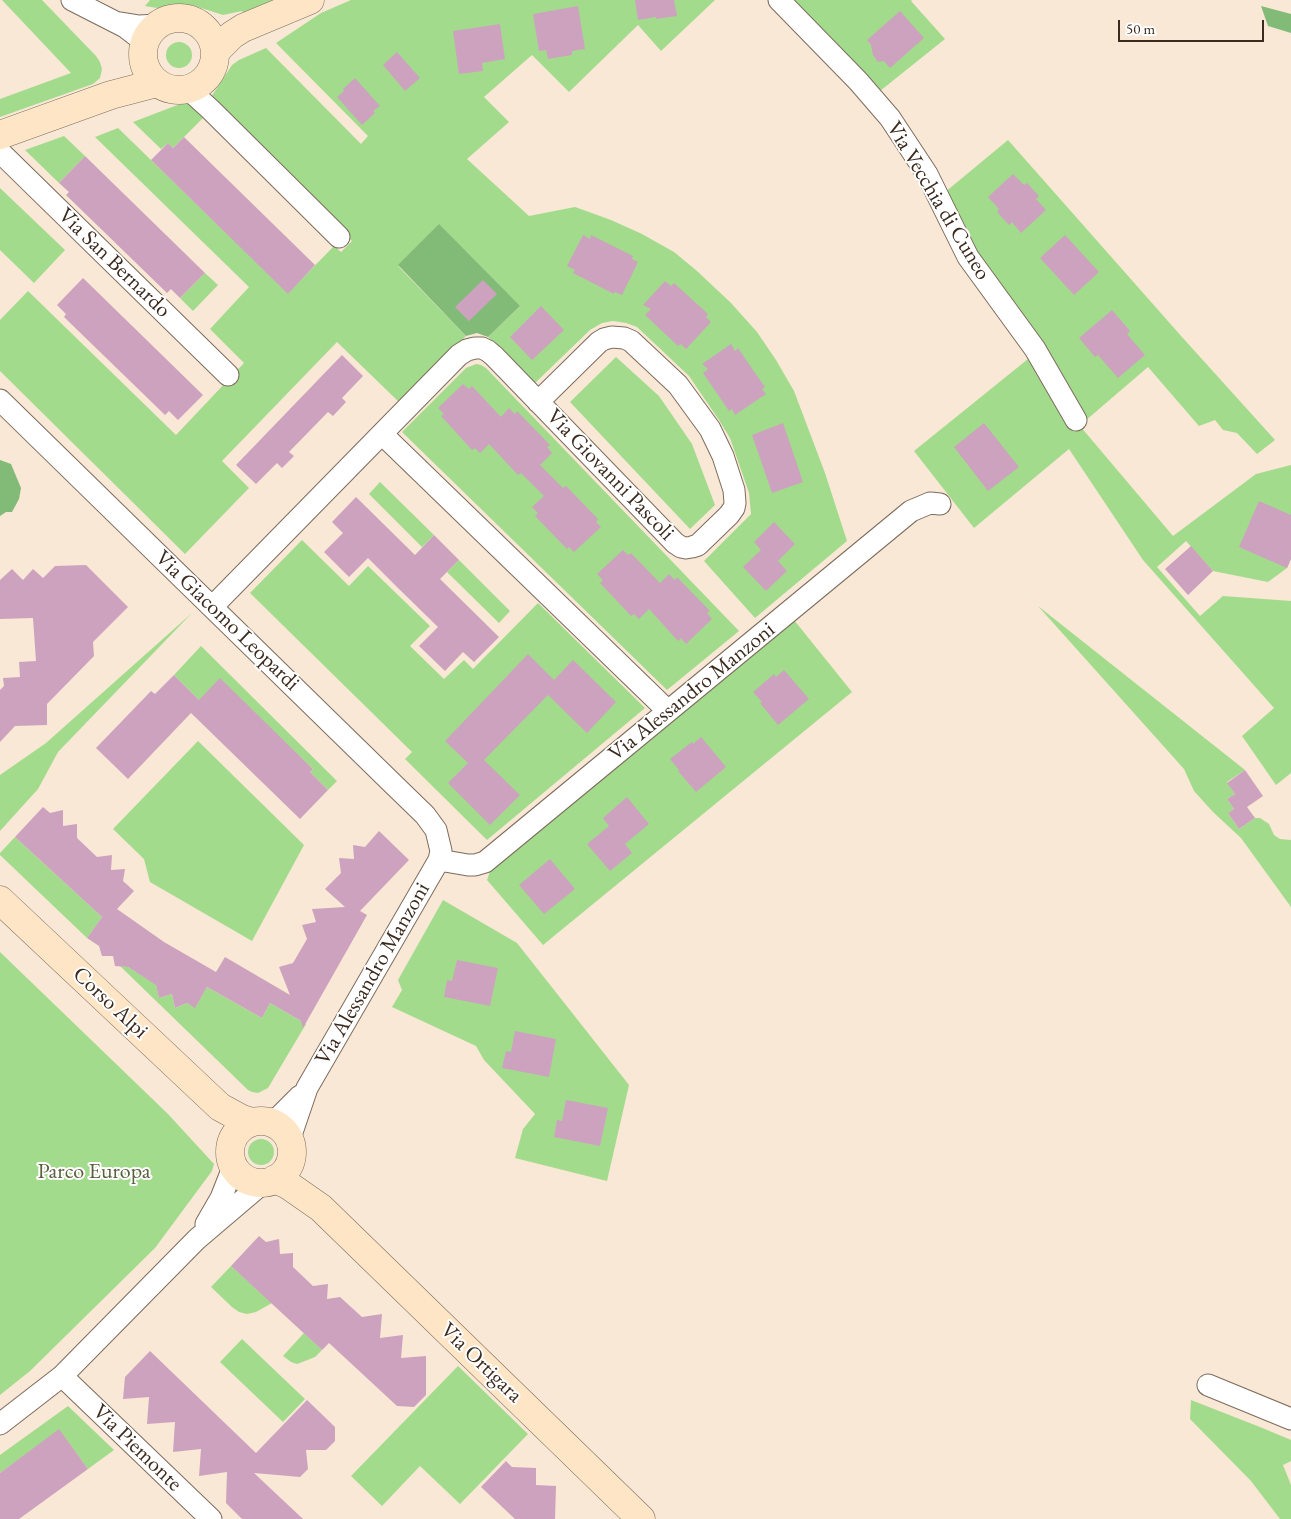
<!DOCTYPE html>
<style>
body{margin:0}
#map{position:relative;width:1291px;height:1519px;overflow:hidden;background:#f8e8d5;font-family:"EB Garamond",serif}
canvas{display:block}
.scale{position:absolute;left:1118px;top:20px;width:146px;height:22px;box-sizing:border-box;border:2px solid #3b2a1e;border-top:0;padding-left:6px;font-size:15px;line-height:18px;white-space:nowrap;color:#3b2a1e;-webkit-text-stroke:4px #fff;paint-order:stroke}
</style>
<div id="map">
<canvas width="1291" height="1519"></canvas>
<div class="scale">50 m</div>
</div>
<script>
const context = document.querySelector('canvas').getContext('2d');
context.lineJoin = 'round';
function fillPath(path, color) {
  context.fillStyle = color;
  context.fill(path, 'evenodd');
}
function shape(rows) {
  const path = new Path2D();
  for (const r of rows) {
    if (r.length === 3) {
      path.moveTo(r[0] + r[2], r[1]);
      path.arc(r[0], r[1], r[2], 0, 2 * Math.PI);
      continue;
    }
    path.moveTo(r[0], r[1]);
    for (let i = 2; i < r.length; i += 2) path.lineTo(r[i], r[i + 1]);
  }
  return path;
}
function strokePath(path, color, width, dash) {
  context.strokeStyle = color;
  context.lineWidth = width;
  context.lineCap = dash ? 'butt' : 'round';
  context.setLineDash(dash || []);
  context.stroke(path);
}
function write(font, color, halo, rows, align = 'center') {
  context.font = font + ' "EB Garamond",serif';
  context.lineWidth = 4;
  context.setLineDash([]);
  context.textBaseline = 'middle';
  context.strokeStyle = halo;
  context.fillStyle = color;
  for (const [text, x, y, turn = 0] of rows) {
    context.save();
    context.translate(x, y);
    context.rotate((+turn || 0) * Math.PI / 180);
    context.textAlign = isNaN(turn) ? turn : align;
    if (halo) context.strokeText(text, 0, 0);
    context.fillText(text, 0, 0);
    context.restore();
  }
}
fillPath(shape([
 [2,0,42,0,96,56,100,62,102,69,100,78,93,84,0,117,0,99,71,73],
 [150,0,283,0,245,16,242,11,223,15,192,5,185,5,163,9,145,6],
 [351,0,715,0,661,51,638,25,569,92,532,55,484,97,509,122,467,159,529,216,575,207,611,220,642,234,674,252,697,271,731,303,757,332,776,360,794,391,825,473,847,541,755,618,704,561,751,514,749,493,730,438,719,420,689,376,637,327,626,323,613,321,602,323,590,330,534,384,488,337,520,306,398,266,466,336,400,403,337,342,222,461,249,488,185,554,0,371,0,320,28,291,176,435,244,363,210,329,249,287,95,137,118,128,288,293,334,246,341,252,352,241,213,103,211,97,232,65,239,60,266,48,361,144,368,136,276,43,321,13],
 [789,0,912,0,911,1,945,39,880,91],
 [179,55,13],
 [188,101,204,117,173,148,168,143,161,149,133,122],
 [64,136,85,156,59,183,25,150],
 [1008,140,1182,337,1275,440,1257,454,1237,433,1223,430,1215,420,1199,426,1148,367,1085,421,978,260,944,193],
 [0,188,65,250,34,283,0,250],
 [205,273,218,285,193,311,180,298],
 [616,357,659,396,692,444,715,505,690,529,570,402],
 [1028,359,1074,430,1080,426,1173,536,1256,474,1291,465,1291,559,1287,568,1268,582,1213,571,1186,541,1157,567,1200,616,1223,596,1291,601,1291,773,1276,785,1242,736,1274,708,1143,560,1069,449,974,528,914,451],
 [476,364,481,365,486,368,739,631,667,690,402,432,466,368],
 [380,482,434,535,422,547,369,494],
 [302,540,349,586,368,566,430,626,410,646,444,679,464,660,473,669,538,603,645,708,487,840,405,759,412,752,250,593],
 [459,560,510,611,499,623,447,572],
 [1038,606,1245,770,1227,782,1235,794,1227,799,1234,809,1228,813,1239,829,1255,818,1260,818,1269,824,1274,835,1280,839,1291,840,1291,907,1241,838,1213,812,1194,791,1184,769],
 [192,613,58,752,38,789,0,831,0,775,46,743],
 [794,620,852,692,543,945,487,880,491,868],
 [201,646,337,781,328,790,310,772,313,769,255,713,199,700,174,675],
 [198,741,304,845,252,941,150,882,144,859,113,829],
 [15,837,102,917,87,938,0,855,0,853],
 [443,900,517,943,629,1085,607,1181,515,1158,523,1129,535,1114,484,1060,476,1046,392,1007,402,990,398,980],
 [0,952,168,1114,214,1164,212,1171,155,1248,30,1371,0,1395],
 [120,966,128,967,156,984,159,998,172,994,175,1008,187,1003,195,1007,207,987,262,1018,270,1003,306,1024,268,1088,258,1093,252,1092,248,1090],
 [261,1152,13],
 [231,1266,272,1303,256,1312,247,1314,239,1312,232,1307,211,1287],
 [304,1333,322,1350,315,1357,305,1361,297,1364,291,1362,283,1356],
 [242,1339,305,1399,283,1422,220,1362],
 [458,1366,528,1434,460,1504,420,1466,382,1506,351,1476],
 [1191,1400,1260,1427,1291,1440,1291,1461,1283,1465,1291,1485,1291,1519,1280,1519,1251,1481,1190,1419],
 [68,1406,114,1450,88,1469,59,1430,0,1473,0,1455]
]), '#a3db8d');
fillPath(shape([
 [1261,6,1291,14,1291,33,1268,26],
 [439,224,520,306,488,337,477,333,466,336,398,265],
 [0,460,11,464,21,488,19,499,12,512,6,512,0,516]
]), '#82bb78');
fillPath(shape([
 [635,0,674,0,677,16,656,19,656,17,638,20],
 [578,6,585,49,572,51,572,55,548,59,546,50,539,51,533,14],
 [900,11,924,38,890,68,884,61,878,62,873,55,871,45,867,40],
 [500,24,505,59,482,63,483,71,459,74,453,31],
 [397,52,420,78,405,91,383,65],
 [355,78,380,106,373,111,375,113,362,125,337,97,344,91,343,89],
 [184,137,315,265,288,294,151,160,168,143,173,148],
 [85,156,205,273,180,298,171,289,167,293,66,195,69,192,59,183],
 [1013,174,1024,185,1027,183,1039,196,1036,199,1046,210,1021,233,1012,222,1009,225,997,212,999,209,988,197],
 [583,235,590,239,591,235,633,256,632,259,638,262,622,295,615,292,614,294,573,273,575,270,567,266],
 [1065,235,1099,272,1074,295,1040,258],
 [83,278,203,395,178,420,169,411,165,415,64,317,66,314,57,305],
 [483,280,497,294,469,321,455,307],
 [665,281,671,286,674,283,708,314,706,317,711,322,686,349,681,344,678,346,645,315,651,309,643,305],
 [541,306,564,330,532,360,510,337],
 [1112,310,1130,331,1127,334,1145,355,1118,378,1098,355,1095,357,1079,338],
 [731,344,735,351,738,348,753,370,765,387,762,389,766,394,735,415,732,409,729,411,703,373,708,369,702,364],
 [342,355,363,376,342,398,346,402,333,416,328,412,289,452,294,456,282,468,277,463,256,484,236,465],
 [463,384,469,389,472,386,501,417,509,408,515,414,517,411,550,445,547,447,552,453,540,465,563,488,566,486,598,519,596,522,601,527,574,552,569,547,567,549,535,516,538,513,532,507,544,496,521,473,518,475,489,444,480,453,475,448,472,450,441,416,444,414,438,408],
 [783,423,803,482,772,493,752,435],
 [984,423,1019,467,988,491,954,447],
 [356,497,415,555,434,535,459,560,440,579,499,637,474,662,463,652,445,671,419,646,438,627,399,589,368,558,349,577,324,552,343,533,332,522],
 [1259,501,1291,515,1291,559,1287,568,1239,547],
 [774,522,795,544,778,561,787,571,766,591,743,567,761,550,754,542],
 [1191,546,1213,571,1188,595,1165,569],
 [623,550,628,555,631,553,660,583,669,574,675,580,677,577,710,611,707,613,712,619,686,644,681,638,678,641,649,609,639,619,634,614,631,616,600,583,603,580,597,574],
 [86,565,128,607,93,642,94,656,47,704,47,725,15,726,0,742,0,690,4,686,3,678,20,677,19,662,36,661,33,618,0,619,0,580,12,569,23,580,33,569,43,578,55,566],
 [528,654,554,680,573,660,616,702,587,733,548,695,484,760,520,795,490,825,448,783,468,763,445,741],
 [784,670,809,699,778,725,760,703,762,702,753,692,774,674,776,677],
 [174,675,199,700,220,678,313,769,310,772,328,790,300,819,191,713,128,779,96,748,151,691,155,694],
 [701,737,726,767,696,792,678,771,679,770,670,759,692,742,693,744],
 [1245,770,1263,796,1247,807,1255,818,1239,829,1228,813,1234,809,1227,799,1235,794,1227,783],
 [627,797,649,824,625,844,632,853,610,871,587,844,609,826,603,818],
 [43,807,50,813,63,810,63,826,77,824,77,838,97,857,112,855,111,870,125,869,123,881,134,891,117,909,164,942,216,972,225,957,290,995,279,967,293,963,307,939,302,925,316,922,312,909,345,907,325,889,341,873,339,858,354,859,353,845,365,847,379,831,409,860,360,911,367,915,303,1028,301,1021,270,1003,262,1018,207,987,195,1008,187,1003,175,1008,172,994,159,998,156,985,128,967,115,966,113,956,102,956,99,946,87,938,102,917,15,837],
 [550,859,575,889,544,914,519,885],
 [457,960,498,968,490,1006,444,997,447,980,452,981],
 [515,1031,556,1039,549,1077,502,1068,506,1051,511,1052],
 [566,1100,608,1108,600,1146,554,1137,557,1120,562,1121],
 [259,1236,266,1242,279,1239,280,1254,293,1253,293,1267,313,1286,328,1284,327,1299,340,1297,362,1317,382,1314,380,1338,403,1335,401,1358,426,1356,426,1395,414,1407,397,1406,329,1343,322,1350,231,1266],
 [150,1351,256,1453,307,1400,335,1427,335,1441,326,1450,306,1450,308,1469,300,1477,254,1473,303,1519,242,1519,226,1503,227,1472,199,1476,201,1449,173,1452,175,1422,147,1424,149,1397,123,1399,125,1377],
 [59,1429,88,1469,19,1519,0,1519,0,1473],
 [506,1461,512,1467,536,1468,536,1485,556,1486,555,1519,515,1519,481,1487]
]), '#cda2be');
const street = shape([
 [72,0,125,27,138,37,144,44],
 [779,0,858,81,890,118,927,174,968,257,1035,349,1076,420],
 [121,23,139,26,158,25],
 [189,90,210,109,339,237],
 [0,152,228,375],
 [0,400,391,782,425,815,436,830,441,851,439,860,307,1088,290,1138],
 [382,434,668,711],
 [212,607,459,355,467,350,475,348,482,348,488,351,494,356,675,543,681,547,686,548,692,547,698,545,729,515,734,508,735,503,734,490,723,456,710,429,678,385,631,341,624,338,612,337,604,339,599,342,538,402],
 [439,860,468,865,475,865,485,862,911,511,930,503,940,504],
 [272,1122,280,1116,300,1096],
 [206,1224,221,1198,234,1165],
 [62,1376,211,1519],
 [1208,1385,1291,1419],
 [0,1424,62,1376,197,1239,264,1182]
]);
const secondary = shape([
 [179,54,36],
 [215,52,232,35,243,28,310,0],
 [0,135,111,95,157,83],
 [0,900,220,1107,242,1119,252,1122],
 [261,1152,31],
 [275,1179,288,1185,321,1208,641,1519]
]);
strokePath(street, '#7d6c5e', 23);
strokePath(secondary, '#7d6c5e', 29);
strokePath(street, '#fff', 21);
strokePath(secondary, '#fde5c5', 28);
write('22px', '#3b2a1e', '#fff', [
 ["Via Vecchia di Cuneo",938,201,59],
 ["Via San Bernardo",114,263,44],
 ["Via Giovanni Pascoli",610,475,46],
 ["Via Giacomo Leopardi",227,621,44],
 ["Via Alessandro Manzoni",692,692,-39],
 ["Via Alessandro Manzoni",373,974,-60],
 ["Corso Alpi",110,1003,43],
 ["Via Ortigara",481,1363,44],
 ["Via Piemonte",137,1448,44]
]);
write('22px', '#5a5f3f', '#fff', [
 ["Parco Europa",94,1172]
]);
</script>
